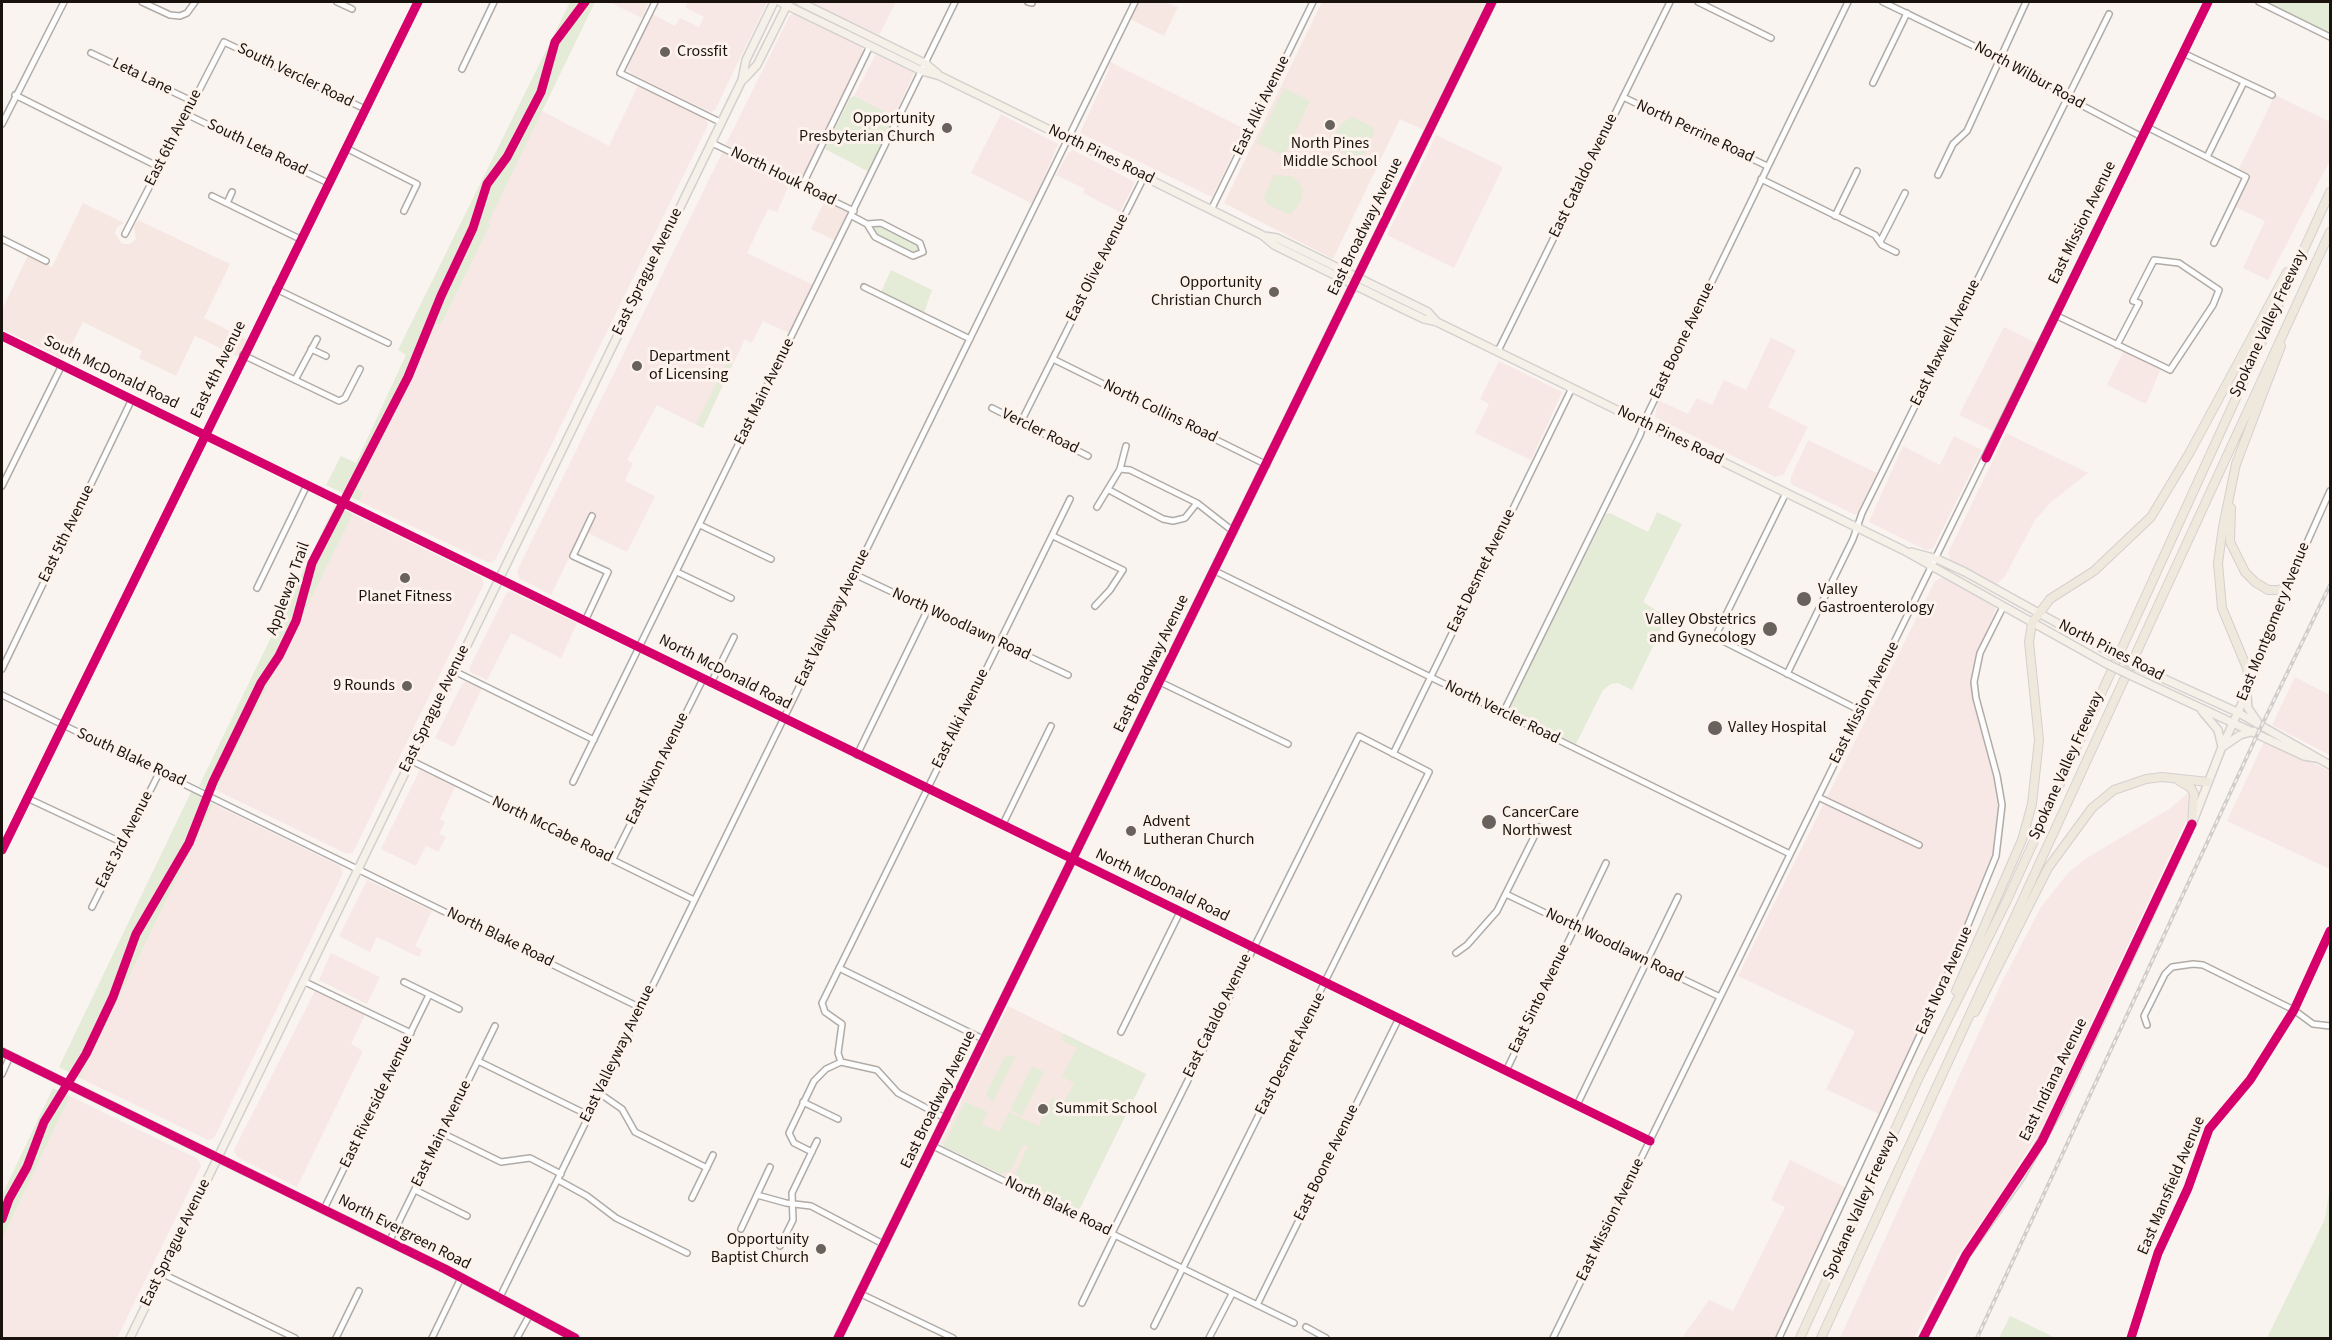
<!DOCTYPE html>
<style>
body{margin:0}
#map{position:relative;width:2332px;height:1340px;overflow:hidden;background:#f9f4f0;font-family:"Source Sans 3",sans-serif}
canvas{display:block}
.frame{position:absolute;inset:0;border:3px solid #1a120c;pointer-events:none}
</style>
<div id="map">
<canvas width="2332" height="1340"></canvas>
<div class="frame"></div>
</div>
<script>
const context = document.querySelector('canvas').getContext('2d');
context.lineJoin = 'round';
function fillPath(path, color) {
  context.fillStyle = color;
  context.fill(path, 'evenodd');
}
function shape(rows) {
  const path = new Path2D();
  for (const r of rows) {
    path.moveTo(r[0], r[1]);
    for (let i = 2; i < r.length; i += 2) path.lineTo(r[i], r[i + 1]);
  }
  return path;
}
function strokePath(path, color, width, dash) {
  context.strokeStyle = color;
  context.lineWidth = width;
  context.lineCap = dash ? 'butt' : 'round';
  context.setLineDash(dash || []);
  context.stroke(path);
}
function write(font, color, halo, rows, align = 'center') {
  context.font = font + ' "Source Sans 3",sans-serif';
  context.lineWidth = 6;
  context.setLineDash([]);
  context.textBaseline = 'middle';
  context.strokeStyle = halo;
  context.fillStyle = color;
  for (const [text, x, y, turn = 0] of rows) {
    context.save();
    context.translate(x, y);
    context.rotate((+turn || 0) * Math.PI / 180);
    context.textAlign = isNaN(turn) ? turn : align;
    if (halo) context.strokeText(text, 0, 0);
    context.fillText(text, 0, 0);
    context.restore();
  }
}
fillPath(shape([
 [609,2,648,2,642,18],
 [688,2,767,2,715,110,710,112,632,74,627,69,652,14,675,26,680,18,699,27,704,17,685,7],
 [811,2,896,2,879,35],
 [796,13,861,45,863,52,803,179,796,181,726,144,790,15],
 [876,54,914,73,894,116,854,96],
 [1110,62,1245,129,1212,197,1080,133,1108,72],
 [638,86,705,118,708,125,495,560,489,563,359,501,363,492,357,489,437,323,441,325,490,225,487,224,542,111,609,146],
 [2275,95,2330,122,2330,160,2268,280,2243,268,2265,221,2235,207,2251,175,2239,169],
 [1001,114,1058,144,1033,204,971,173],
 [1436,135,1503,167,1454,268,1387,235],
 [1073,150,1135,182,1120,212,1083,193,1085,189,1056,175,1069,152],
 [722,153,730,154,790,183,777,212,768,209,747,253,813,285,791,334,763,321,752,343,745,339,703,428,657,405,627,460,633,463,625,481,655,496,627,552,588,533,594,520,589,517,551,595,519,578,517,571],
 [2004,327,2036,343,1993,431,1959,415],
 [1771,338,1796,350,1768,407,1808,427,1784,474,1775,477,1655,417,1658,400,1688,414,1697,398,1712,405,1724,380,1746,390],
 [2124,350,2155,365,2160,370,2146,404,2107,385],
 [1499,361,1562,392,1531,460,1475,433,1489,404,1480,399],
 [2006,433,2088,473,2051,502,2035,520,2005,576,1996,585,1951,562,1948,553],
 [1954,436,1982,450,1933,548,1926,550,1869,522,1903,446,1940,465],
 [1808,440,1877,473,1856,515,1791,484,1791,477],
 [353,514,481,577,484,584,353,852,347,854,216,790],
 [1943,577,1993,604,1996,608,1978,652,1973,681,1995,776,1999,820,1994,854,1971,917,1881,1115,1826,1089,1855,1031,1738,976,1935,581],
 [510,591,577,623,561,658,511,633,487,680,470,672,470,667,506,594],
 [2295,677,2330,695,2330,755,2272,725],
 [466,682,482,688,454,747,435,738,462,684],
 [2265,740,2330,771,2330,869,2227,821],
 [420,770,456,785,440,819,445,822,439,834,446,837,438,852,426,846,416,866,381,849],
 [2190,791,2190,812,2045,1122,2004,1189,1954,1261,1914,1338,1840,1338,2001,984,2041,907,2068,873,2085,859,2171,808],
 [213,804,340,866,343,873,214,1138,208,1140,80,1078],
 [367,880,432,911,415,946,422,950,419,957,377,937,370,952,339,936],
 [331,953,380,977,367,1004,319,980],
 [315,991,365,1015,351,1044,363,1051,297,1187,237,1157,234,1150],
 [70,1096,198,1159,201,1166,117,1338,2,1338,2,1239],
 [1790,1160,1846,1188,1775,1338,1682,1338,1709,1300,1733,1311,1785,1207,1771,1200]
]), '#f7e7e5');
fillPath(shape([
 [1139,2,1165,2,1178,7,1164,36,1130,19],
 [1322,2,1486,2,1424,130,1400,119,1333,259,1224,203],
 [825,201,848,212,834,240,811,229],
 [83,203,124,223,117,227,115,233,122,244,130,244,136,239,134,227,138,220,230,264,204,318,248,340,239,357,195,336,176,376,139,358,142,351,83,322,64,359,2,329,2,310,28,255,52,267],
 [1008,1006,1146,1074,1078,1212,940,1144]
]), '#f7e7e3');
fillPath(shape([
 [570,2,595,2,488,223,490,225,441,325,437,323,357,489,363,492,359,501,326,485,341,456,356,463,406,355,398,350],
 [2267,2,2330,2,2330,33],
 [1284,88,1310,101,1284,156,1257,143],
 [854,96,894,116,894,120,871,173,825,149,850,98],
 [1353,117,1372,127,1374,133,1365,154,1353,156,1344,154,1335,145,1335,133,1342,123],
 [1274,175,1291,176,1300,183,1303,191,1300,203,1290,215,1267,204,1264,197],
 [876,225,918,244,919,250,913,252,875,234,873,231],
 [891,270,932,290,924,313,881,292],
 [727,362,732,364,703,428,696,424],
 [335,505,353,514,216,790,209,787,207,790,199,786],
 [1657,512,1682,524,1643,602,1667,617,1632,690,1618,683,1611,684,1603,690,1576,744,1512,714,1510,706,1606,514,1610,513,1648,532],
 [192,790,213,804,80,1078,59,1067],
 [1064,1034,1146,1074,1080,1208,1075,1211,1018,1183,1016,1172,1028,1146,1023,1145,1011,1170,1001,1174,943,1146,965,1102,988,1112,982,1124,999,1132,1009,1112,1039,1126,1052,1098,1065,1100,1074,1083,1062,1077,1077,1048,1061,1040],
 [1010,1055,1015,1057,993,1102,986,1094,1005,1056],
 [1032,1066,1044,1072,1022,1116,1010,1110],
 [53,1088,70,1096,2,1239,2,1195],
 [2330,1187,2330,1338,2267,1338,2325,1219],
 [2010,1316,2056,1338,1999,1338]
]), '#e4ebd7');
const minor = shape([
 [142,2,170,15,180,16,187,13,195,2],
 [337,2,352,9],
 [655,2,620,73,722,123],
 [1028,2,1032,3],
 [1698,2,1771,38],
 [1883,2,2038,77,2083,106,2142,137],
 [2259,2,2330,37],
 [91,53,192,101],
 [2183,53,2272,95],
 [462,69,494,2],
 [1873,83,1907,13],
 [15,95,159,167],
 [1623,97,1767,166],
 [186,114,328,183],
 [2,124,64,2],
 [2147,127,2246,177,2214,243],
 [712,143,854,211],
 [346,148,417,184,404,211],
 [2207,157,2244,82],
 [1938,175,1953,144,1967,131,2026,2],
 [1761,179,1875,235,1882,245,1896,252],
 [802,186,870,46],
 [212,196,300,239],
 [227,203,232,192],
 [1211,210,1313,2],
 [852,216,867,224,881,223,920,243,923,252,913,256,875,237,867,224],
 [1835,216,1857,171],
 [125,234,224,42,365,109],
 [2,239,46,261],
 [1880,242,1905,193],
 [864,287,970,339],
 [276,289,388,343],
 [2055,315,2160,365,2170,370,2213,305,2219,290,2179,263,2154,260,2133,301,2139,303,2117,345],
 [2,336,1650,1141],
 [311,349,326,356],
 [1498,351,1670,2],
 [243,355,339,401,345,398,360,369],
 [1053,359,1267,465],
 [295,380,317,339],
 [992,408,1088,456],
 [1021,422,1144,177],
 [1120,469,1130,470,1197,503,1234,532],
 [2,486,62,365],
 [1109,490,1163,519,1173,521,1185,518,1197,503],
 [1786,493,1718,631,1717,638,1861,711],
 [1097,507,1120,469,1126,446],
 [700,525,771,559],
 [1053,536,1123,570,1110,590,1095,606],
 [1215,571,1790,854],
 [677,572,731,598],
 [854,574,1068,675],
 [257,588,307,485],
 [585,621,608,572,573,556,592,516],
 [2,669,132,399],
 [454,671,594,740],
 [1787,674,1853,539,1862,513,2109,14],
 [1160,682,1288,744],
 [711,683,734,637],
 [2250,686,2288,585,2330,491],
 [2,695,641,1008],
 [1503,713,1640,435,1648,413,1848,2],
 [1393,754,1572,388],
 [857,755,928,609],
 [410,760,694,900],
 [573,782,955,2],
 [1818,797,1919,845],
 [27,798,123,843],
 [1003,824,1051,726],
 [2,850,418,2],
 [613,859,703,679],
 [1508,895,1720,997],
 [92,907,159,773],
 [1456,953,1467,945,1497,911,1539,827],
 [839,968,985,1040],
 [303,981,411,1033],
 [404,982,459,1009],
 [2147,1025,2144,1016,2165,974,2172,967,2193,964,2203,965,2294,1010,2313,1024,2330,1026],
 [1121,1032,1180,912],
 [478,1061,588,1115],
 [841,1062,838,1053,842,1024,825,1012,822,1003,1070,499],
 [1506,1071,1606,863],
 [2,1074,10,1056],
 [599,1093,622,1109,635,1132,707,1168],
 [803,1102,838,1119],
 [1577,1105,1678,897],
 [442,1133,501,1162,530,1158,561,1174],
 [933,1146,1294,1323],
 [812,1152,794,1143,789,1133,814,1081,826,1069,841,1062,877,1070,898,1093,947,1119],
 [558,1180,587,1196,616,1218,687,1253],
 [415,1190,467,1216],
 [757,1195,786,1203,811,1206,885,1245],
 [692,1198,713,1155],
 [324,1209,429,995],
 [741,1229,770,1167],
 [1112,1233,1359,736,1429,772,1154,1326],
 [389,1242,495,1026],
 [780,1246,793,1220,792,1193,817,1141],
 [161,1273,295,1338],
 [861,1294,953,1338],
 [499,1299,1135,2],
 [1082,1303,1115,1235],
 [1257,1305,1398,1020],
 [1306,1327,1326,1338],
 [336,1338,359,1291],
 [432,1338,461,1278],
 [517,1338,529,1316],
 [1209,1338,1232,1294],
 [1553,1338,2208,2],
 [1779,1338,1946,979,1996,856,2002,805,1997,776,1976,698,1974,682,1980,653,2003,607],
 [2131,1338,2158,1253,2188,1188,2209,1129,2250,1080,2294,1010,2330,931]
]);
const major = shape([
 [780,2,922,71,940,76,997,104,1262,235,1274,245,1401,308,1424,319,1437,322,1903,550,2105,663],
 [800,2,926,64,938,74],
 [744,79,757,65,788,3],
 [1264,236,1277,238,1428,312,1437,322],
 [1911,552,1937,559,1965,572,2111,653],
 [2138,667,2237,712,2330,765],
 [2132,676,2304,756,2316,758],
 [2247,696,2248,708,2257,721],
 [2202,711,2218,730,2222,747],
 [2224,746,2240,735,2254,731],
 [2,1052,445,1269,575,1338],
 [130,1338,742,80,746,60,774,2],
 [838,1338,1492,2],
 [1923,1338,1966,1255,2021,1177,2058,1111,2192,824,2222,747,2249,688]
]);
const highway = shape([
 [2231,508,2230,542,2245,572,2255,582,2268,590,2279,590,2288,585],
 [2249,688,2247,668,2222,608,2218,563,2223,527,2236,464,2281,346],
 [2178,780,2191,788,2194,794,2192,824],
 [1956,991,2022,840,2032,804,2039,740,2029,642,2032,623,2050,599,2094,571,2151,517,2190,452,2287,272],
 [1975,1012,2048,868,2092,808,2114,790,2146,779,2162,777,2208,782],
 [1800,1338,1920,1075,2007,900,2330,192],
 [1821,1338,2330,232]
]);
strokePath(minor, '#b1aba6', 8);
strokePath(major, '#d3d0ce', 10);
strokePath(highway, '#d3d0ce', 10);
strokePath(minor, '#fefdfd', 5);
strokePath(major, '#f5f1e9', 7);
strokePath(highway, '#efe8dc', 8);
const rail = shape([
 [1977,1338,2258,733,2330,585]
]);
strokePath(rail, '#cfcecc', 4);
strokePath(rail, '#fdf3ec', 1.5, [4.5]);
const majorBridge = shape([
 [2111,653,2138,667],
 [2105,663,2132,676]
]);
strokePath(majorBridge, '#d3d0ce', 10, []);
strokePath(majorBridge, '#f5f1e9', 7);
strokePath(shape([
 [2,336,1650,1141],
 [1986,458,2208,2],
 [2,850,418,2],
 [2,1052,445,1269,575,1338],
 [2,1219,9,1199,27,1167,44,1122,86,1054,113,997,136,934,189,843,213,782,261,683,279,656,296,621,312,563,408,377,441,296,473,228,487,184,507,157,541,92,555,42,585,2],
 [838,1338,1492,2],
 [1923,1338,1966,1255,2042,1141,2192,824],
 [2131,1338,2158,1253,2188,1188,2209,1129,2250,1080,2294,1010,2330,931]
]), '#d6006c', 9);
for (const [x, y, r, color] of [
 [665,52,6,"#68615c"],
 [1330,125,6,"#68615c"],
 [947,128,6,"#68615c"],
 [1274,292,6,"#68615c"],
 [637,366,6,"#68615c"],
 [405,578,6,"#68615c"],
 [1804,599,8,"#68615c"],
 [1770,629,8,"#68615c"],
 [407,686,6,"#68615c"],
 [1715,728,8,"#68615c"],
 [1489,822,8,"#68615c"],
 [1131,831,6,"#68615c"],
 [1043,1109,6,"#68615c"],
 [821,1249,6,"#68615c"]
]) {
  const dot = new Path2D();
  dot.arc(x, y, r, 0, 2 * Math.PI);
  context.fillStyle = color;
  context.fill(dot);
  strokePath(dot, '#fdf3ec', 2);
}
write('16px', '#1a120c', '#fdf3ec', [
 ["Crossfit",677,52],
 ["Opportunity",935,119,"right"],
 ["Presbyterian Church",935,137,"right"],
 ["North Pines",1330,144,"center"],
 ["Middle School",1330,162,"center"],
 ["Opportunity",1262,283,"right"],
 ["Christian Church",1262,301,"right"],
 ["Department",649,357],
 ["of Licensing",649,375],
 ["Valley",1818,590],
 ["Gastroenterology",1818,608],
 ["Planet Fitness",405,597,"center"],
 ["Valley Obstetrics",1756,620,"right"],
 ["and Gynecology",1756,638,"right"],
 ["9 Rounds",395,686,"right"],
 ["Valley Hospital",1728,728],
 ["CancerCare",1502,813],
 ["Northwest",1502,831],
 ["Advent",1143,822],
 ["Lutheran Church",1143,840],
 ["Summit School",1055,1109],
 ["Opportunity",809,1240,"right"],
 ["Baptist Church",809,1258,"right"]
], 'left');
write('16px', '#1a120c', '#fdf3ec', [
 ["South Vercler Road",295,76,26],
 ["North Wilbur Road",2029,76,29],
 ["Leta Lane",142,77,26],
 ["East Alki Avenue",1262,106,-64],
 ["North Perrine Road",1695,132,25],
 ["East 6th Avenue",174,138,-63],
 ["South Leta Road",257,148,26],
 ["North Pines Road",1101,155,26],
 ["East Cataldo Avenue",1584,176,-64],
 ["North Houk Road",783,177,26],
 ["East Mission Avenue",2083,223,-64],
 ["East Broadway Avenue",1366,227,-64],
 ["East Olive Avenue",1098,268,-63],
 ["East Sprague Avenue",648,272,-64],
 ["Spokane Valley Freeway",2269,324,-65],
 ["East Boone Avenue",1683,341,-64],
 ["East Maxwell Avenue",1946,343,-64],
 ["East 4th Avenue",219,370,-64],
 ["South McDonald Road",111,373,26],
 ["East Main Avenue",765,392,-64],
 ["North Collins Road",1160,412,26],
 ["Vercler Road",1040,432,26],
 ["North Pines Road",1670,436,26],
 ["East 5th Avenue",67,534,-64],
 ["East Desmet Avenue",1482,571,-64],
 ["Appleway Trail",289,589,-70],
 ["East Valleyway Avenue",833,618,-64],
 ["East Montgomery Avenue",2274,622,-68],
 ["North Woodlawn Road",961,625,25],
 ["North Pines Road",2111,651,27],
 ["East Broadway Avenue",1152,664,-64],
 ["North McDonald Road",725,673,27],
 ["East Mission Avenue",1865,703,-63],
 ["East Sprague Avenue",435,709,-64],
 ["North Vercler Road",1502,713,26],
 ["East Alki Avenue",961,719,-64],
 ["South Blake Road",131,758,25],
 ["Spokane Valley Freeway",2067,766,-66],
 ["East Nixon Avenue",658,769,-64],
 ["North McCabe Road",552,830,26],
 ["East 3rd Avenue",125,840,-63],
 ["North McDonald Road",1162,886,26],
 ["North Blake Road",500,938,26],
 ["North Woodlawn Road",1614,946,26],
 ["East Nora Avenue",1945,981,-66],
 ["East Sinto Avenue",1540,999,-64],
 ["East Cataldo Avenue",1218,1016,-64],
 ["East Valleyway Avenue",618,1054,-64],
 ["East Desmet Avenue",1291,1054,-63],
 ["East Indiana Avenue",2054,1080,-64],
 ["East Broadway Avenue",939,1100,-64],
 ["East Riverside Avenue",377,1102,-64],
 ["East Main Avenue",442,1134,-64],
 ["East Boone Avenue",1327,1163,-64],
 ["East Mansfield Avenue",2172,1186,-67],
 ["Spokane Valley Freeway",1861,1206,-66],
 ["North Blake Road",1058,1207,26],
 ["East Mission Avenue",1611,1220,-64],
 ["North Evergreen Road",404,1233,27],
 ["East Sprague Avenue",176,1243,-64]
]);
</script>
